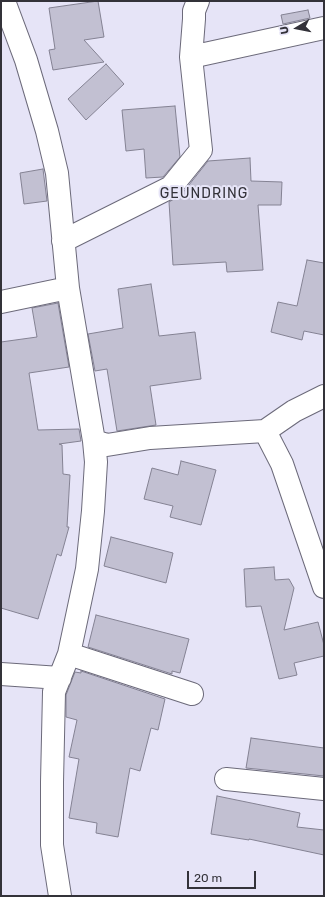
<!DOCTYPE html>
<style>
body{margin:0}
#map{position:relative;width:325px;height:897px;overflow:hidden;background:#e6e4f7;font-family:Rubik,sans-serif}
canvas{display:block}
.frame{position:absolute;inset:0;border:2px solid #333239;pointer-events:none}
.north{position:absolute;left:277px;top:8px;width:40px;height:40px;-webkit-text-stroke:3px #e6e4f7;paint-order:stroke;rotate:260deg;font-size:11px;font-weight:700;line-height:16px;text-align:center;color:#333239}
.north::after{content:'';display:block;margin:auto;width:14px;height:18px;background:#333239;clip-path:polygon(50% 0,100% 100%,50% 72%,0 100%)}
.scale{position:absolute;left:187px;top:871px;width:69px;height:18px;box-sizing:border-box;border:2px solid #333239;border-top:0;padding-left:5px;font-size:12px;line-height:14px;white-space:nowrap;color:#333239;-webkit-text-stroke:3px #e6e4f7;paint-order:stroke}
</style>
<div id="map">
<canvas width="325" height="897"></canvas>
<div class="frame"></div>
<div class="north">U</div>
<div class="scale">20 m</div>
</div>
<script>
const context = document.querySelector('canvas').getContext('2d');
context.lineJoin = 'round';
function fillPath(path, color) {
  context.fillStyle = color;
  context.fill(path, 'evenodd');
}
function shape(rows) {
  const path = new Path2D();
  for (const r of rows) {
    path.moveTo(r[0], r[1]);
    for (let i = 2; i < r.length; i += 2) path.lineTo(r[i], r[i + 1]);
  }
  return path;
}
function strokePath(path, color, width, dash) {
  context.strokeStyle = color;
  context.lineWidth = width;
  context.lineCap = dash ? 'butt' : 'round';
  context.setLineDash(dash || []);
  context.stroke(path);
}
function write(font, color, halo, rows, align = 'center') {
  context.font = font + ' Rubik,sans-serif';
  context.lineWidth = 4;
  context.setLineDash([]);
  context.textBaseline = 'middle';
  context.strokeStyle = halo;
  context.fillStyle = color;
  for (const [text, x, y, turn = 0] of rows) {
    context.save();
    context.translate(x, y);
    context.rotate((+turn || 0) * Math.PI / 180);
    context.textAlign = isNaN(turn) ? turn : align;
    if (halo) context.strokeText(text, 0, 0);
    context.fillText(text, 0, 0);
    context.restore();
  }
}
const building = shape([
 [98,1,104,37,84,40,104,62,53,70,49,50,55,49,49,8,98,1],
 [308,10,310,18,283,24,281,15,308,10],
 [106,64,124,84,86,120,68,99,106,64],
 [175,106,180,157,163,177,146,178,144,149,126,151,122,110,175,106],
 [250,158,251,181,282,182,281,205,258,205,263,270,227,272,226,262,173,265,169,202,181,195,208,161,250,158],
 [43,169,47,201,24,204,20,173,43,169],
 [307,260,324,263,324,335,304,331,302,340,271,332,278,302,297,306,307,260],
 [151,284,159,336,195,332,201,379,150,386,156,425,117,431,107,369,95,371,88,334,123,328,118,289,151,284],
 [58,303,69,367,29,373,38,430,79,429,81,441,59,444,62,445,63,474,70,475,67,527,69,527,61,556,57,554,38,619,1,608,1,342,37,337,32,308,58,303],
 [181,461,216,470,201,525,170,517,173,506,144,499,152,468,178,475,181,461],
 [111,537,173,553,166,583,104,566,111,537],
 [274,567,275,580,289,579,294,588,284,630,318,622,324,645,324,656,294,663,297,675,279,679,261,606,246,607,244,569,274,567],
 [96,615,189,639,180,673,172,671,172,674,88,647,96,615],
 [81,671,165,699,158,730,151,728,140,771,130,768,118,837,96,833,97,823,69,818,79,759,69,757,77,720,66,717,66,695,75,672,81,673,81,671],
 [251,738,324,748,324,776,246,768,251,738],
 [217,796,300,813,297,827,324,830,324,855,249,839,249,840,211,834,217,796]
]);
fillPath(building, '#c2c0d2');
strokePath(building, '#848293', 1);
const minor = shape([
 [4,1,26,60,47,131,57,173,68,288,94,441,96,462,93,511,87,569,69,654,54,692,52,782,52,845,60,896],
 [191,57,194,19,194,11,198,1],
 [63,241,171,187,201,150,191,57,324,28],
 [1,302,68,288],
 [324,396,294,411,265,431,282,464,324,587],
 [94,441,107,445,150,438,265,431],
 [69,654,192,694],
 [1,674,60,678],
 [226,779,324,789]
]);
strokePath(minor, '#6c6a7a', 24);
strokePath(minor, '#fff', 22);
context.letterSpacing = '1px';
write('14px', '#333239', '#e6e4f7', [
 ["GEUNDRING",204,194]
]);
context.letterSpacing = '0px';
</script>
